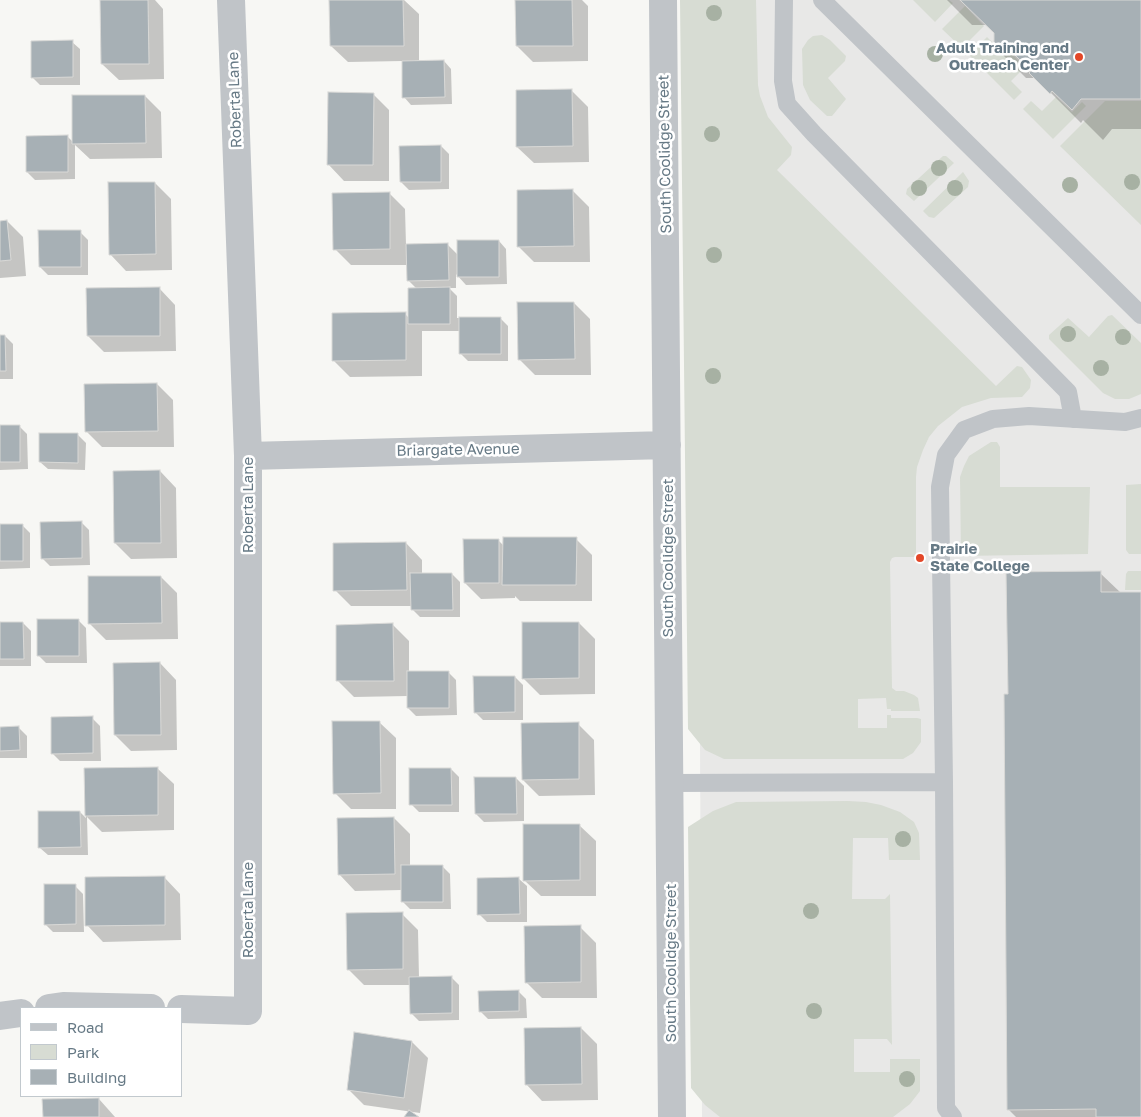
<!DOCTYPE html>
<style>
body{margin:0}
#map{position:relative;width:1141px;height:1117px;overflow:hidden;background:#f7f7f4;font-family:"Golos Text",sans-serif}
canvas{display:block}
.legend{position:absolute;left:20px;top:1007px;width:162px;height:90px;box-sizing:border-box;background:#fff;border:1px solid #c2c9ce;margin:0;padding:6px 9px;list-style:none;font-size:15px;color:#667985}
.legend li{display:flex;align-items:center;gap:10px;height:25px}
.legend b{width:25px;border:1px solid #c2c9ce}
</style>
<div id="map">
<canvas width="1141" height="1117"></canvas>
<ul class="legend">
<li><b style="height:6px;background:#c0c4c8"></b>Road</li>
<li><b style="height:14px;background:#d7dcd3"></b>Park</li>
<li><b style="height:14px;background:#a7b0b5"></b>Building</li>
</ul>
</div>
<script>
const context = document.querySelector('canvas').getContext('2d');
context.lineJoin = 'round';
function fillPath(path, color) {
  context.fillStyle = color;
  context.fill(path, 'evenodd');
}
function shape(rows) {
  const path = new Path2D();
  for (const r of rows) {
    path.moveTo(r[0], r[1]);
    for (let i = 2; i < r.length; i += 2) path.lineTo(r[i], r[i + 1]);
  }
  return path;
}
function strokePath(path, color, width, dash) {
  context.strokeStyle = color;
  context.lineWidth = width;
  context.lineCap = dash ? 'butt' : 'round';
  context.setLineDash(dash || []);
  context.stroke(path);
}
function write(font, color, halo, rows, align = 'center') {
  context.font = font + ' "Golos Text",sans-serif';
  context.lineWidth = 5;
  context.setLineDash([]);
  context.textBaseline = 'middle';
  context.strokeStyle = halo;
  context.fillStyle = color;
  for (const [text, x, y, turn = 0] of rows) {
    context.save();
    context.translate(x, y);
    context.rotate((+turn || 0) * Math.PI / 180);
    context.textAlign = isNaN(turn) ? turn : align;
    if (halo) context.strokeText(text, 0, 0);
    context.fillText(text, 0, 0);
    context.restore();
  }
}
fillPath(shape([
 [696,0,1141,0,1141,1117,702,1117]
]), '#e8e8e7');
fillPath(shape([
 [680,0,756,0,758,85,760,96,768,117,792,147,791,155,777,170,996,386,1017,366,1022,367,1031,380,1030,388,1022,397,991,398,962,407,938,426,929,437,923,450,917,467,916,477,916,557,895,557,892,558,890,562,892,688,896,691,904,691,914,695,918,698,920,711,891,711,891,709,887,709,886,698,858,699,858,728,887,728,887,715,891,715,891,718,917,718,921,719,921,742,913,753,903,759,724,759,705,750,688,729],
 [913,0,949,0,953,3,935,22],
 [965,6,984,26,962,48,942,29],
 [822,35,830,40,846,56,845,61,828,78,846,99,832,116,827,116,810,100,803,85,802,49,808,40,813,36],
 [987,37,1005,55,1010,51,1024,68,1011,81,1022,92,1014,100,969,55],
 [1056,97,1072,112,1082,102,1086,106,1053,139,1023,109,1031,101,1042,111],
 [1105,101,1141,101,1141,225,1060,146],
 [943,156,946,156,954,163,914,201,906,194,907,189],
 [963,172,969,181,968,187,934,218,929,217,923,211],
 [1112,315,1141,343,1141,394,1129,399,1115,399,1103,393,1049,339,1049,335,1068,318,1089,337,1108,316],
 [991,442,997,442,1000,447,1000,487,1090,487,1088,554,961,556,960,477,964,466,969,456],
 [1141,484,1141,554,1129,554,1126,550,1126,485],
 [1128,571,1141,571,1141,590,1125,590,1126,574],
 [848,801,866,802,881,805,900,812,914,822,919,833,920,860,889,860,888,838,853,838,852,899,885,899,890,894,892,1045,887,1039,854,1039,854,1072,890,1072,890,1059,920,1059,920,1091,910,1104,893,1117,720,1117,705,1105,691,1088,688,827,713,811,736,802]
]), '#d7dcd3');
fillPath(shape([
 [102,0,155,0,163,9,164,79,119,80,102,64],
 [331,0,404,0,419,14,419,62,444,61,451,69,452,104,411,105,404,97,403,61,348,62,331,46],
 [516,0,582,0,588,6,588,61,533,62,517,46],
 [947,0,1141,0,1141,129,1112,129,1103,140,1083,120,1081,123,1036,78,1026,78,996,48,996,33,987,25,972,25],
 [72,42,80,49,80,85,40,85,32,77],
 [572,91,588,107,589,162,534,163,517,147],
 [373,94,389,110,389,181,344,181,328,164],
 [145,96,161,112,162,158,90,159,75,145,75,179,35,180,27,172,67,136,73,142],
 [441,146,449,154,449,189,409,190,401,182],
 [155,183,171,199,172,270,126,271,110,254],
 [573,191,589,207,590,262,534,262,518,246],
 [389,193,405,209,406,245,448,245,458,255,499,241,506,249,507,284,466,285,456,274,456,288,449,288,457,296,457,318,500,318,508,326,508,361,468,361,460,353,460,331,422,331,422,376,350,377,334,361,405,314,409,318,417,289,408,280,408,265,351,265,335,249],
 [7,221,23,237,26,276,0,278,0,222],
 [80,232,88,240,88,275,48,275,40,267],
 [159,288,175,305,176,351,104,352,88,336],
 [574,303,590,319,591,375,535,375,519,359],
 [0,336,5,336,13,344,13,379,0,379],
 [157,384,173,400,174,447,102,447,86,431],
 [19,426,27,434,28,469,0,470,0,427],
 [78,435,86,443,85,470,48,469,40,462],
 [160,471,176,488,177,558,131,559,115,543],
 [81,522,89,530,90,565,50,566,42,558],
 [22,525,30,533,30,568,0,569,0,526],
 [576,539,592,555,592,601,520,601,515,596,515,598,481,599,465,583,498,540,504,546],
 [406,543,422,560,422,574,452,574,460,582,460,617,420,617,412,609,412,606,351,606,335,590],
 [1100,573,1121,593,1141,593,1141,1117,1016,1117,1008,1109,1009,696],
 [161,577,177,593,178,639,106,640,90,624],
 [78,620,86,628,87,663,46,663,38,655],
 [0,623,23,623,31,631,31,666,0,666],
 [579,623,595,639,595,694,540,695,524,679],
 [393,625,409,641,409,673,448,672,456,680,457,715,416,716,408,708,408,696,354,697,338,681],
 [160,663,176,680,177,750,131,751,115,735],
 [515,677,523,685,523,720,483,720,475,712],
 [92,718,100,726,101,761,60,761,52,753],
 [379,722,396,738,396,809,351,809,335,793],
 [578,724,594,740,595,795,539,796,523,780],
 [0,728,19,728,27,736,27,758,0,758],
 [157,768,174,784,174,830,102,832,87,817,88,855,48,855,40,848,80,812,86,818,85,769],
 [451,769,459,777,459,812,419,812,411,804],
 [516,778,524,786,524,821,484,822,476,814],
 [394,818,410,834,410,866,442,866,450,874,451,909,410,909,402,901,402,890,355,891,339,874],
 [579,825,596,841,596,896,541,896,524,880],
 [164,877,180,894,181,940,103,942,87,925],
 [519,879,527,886,527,922,487,922,479,914],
 [75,886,83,894,84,932,53,932,45,924],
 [402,914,418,930,419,978,451,977,459,985,459,1020,419,1021,411,1013,411,985,364,985,348,969],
 [580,927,596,943,597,998,542,998,526,982],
 [518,991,526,999,527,1018,488,1019,480,1011],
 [581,1028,597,1044,598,1100,542,1101,526,1084],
 [412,1042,428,1058,420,1113,364,1105,348,1089],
 [99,1099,115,1117,44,1117]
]), '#0003');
const building = shape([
 [100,0,148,0,149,64,101,64,100,0],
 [329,0,403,0,404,46,330,46,329,0],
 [515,0,572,0,573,46,516,46,515,0],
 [960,0,1141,0,1141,99,1081,99,1072,110,1052,91,1050,94,1029,73,1031,71,1008,48,994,48,994,33,960,0],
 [73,40,73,77,31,78,31,41,73,40],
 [444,60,445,97,402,98,402,61,444,60],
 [572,89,573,146,516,147,516,90,572,89],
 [328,92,374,93,373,165,327,165,328,92],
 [72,95,145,95,146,143,72,144,72,95],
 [68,135,68,172,26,172,26,136,68,135],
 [441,145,441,182,400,182,399,146,441,145],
 [108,182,155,182,156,254,109,255,108,182],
 [573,189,574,246,517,247,517,190,573,189],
 [390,192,390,249,333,250,332,193,390,192],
 [7,220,11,260,0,261,0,221,7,220],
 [38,230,81,230,81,267,39,267,38,230],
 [457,240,499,240,499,277,457,277,457,240],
 [448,243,449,280,407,281,406,244,448,243],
 [160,287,160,336,87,336,86,288,160,287],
 [450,287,450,324,408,324,408,288,450,287],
 [517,302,574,302,575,359,518,360,517,302],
 [406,312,406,360,332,361,332,313,406,312],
 [459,317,501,317,501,354,459,354,459,317],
 [0,335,5,335,6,371,0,371,0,335],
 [157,383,158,431,85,432,84,384,157,383],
 [0,425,20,425,20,462,0,462,0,425],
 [39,433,78,433,78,463,39,462,39,433],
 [160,470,161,543,114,543,113,471,160,470],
 [82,521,82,558,41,559,40,522,82,521],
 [0,524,23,524,23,561,0,561,0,524],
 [503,537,577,537,576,585,502,585,503,537],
 [463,539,499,539,499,583,464,583,463,539],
 [406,542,407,590,333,591,333,543,406,542],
 [1101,571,1101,592,1141,592,1141,1117,1096,1117,1096,1109,1007,1110,1004,694,1008,694,1006,572,1101,571],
 [410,573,452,573,453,610,411,610,410,573],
 [88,576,161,576,162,623,88,624,88,576],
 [37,619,79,619,79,656,37,656,37,619],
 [0,622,23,622,24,659,0,659,0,622],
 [522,622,579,622,579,678,522,679,522,622],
 [393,623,394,681,336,681,336,625,393,623],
 [160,662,161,735,114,735,113,663,160,662],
 [407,671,449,671,449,708,407,708,407,671],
 [473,676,515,676,515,712,474,713,473,676],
 [93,716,93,753,51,754,51,717,93,716],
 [332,721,380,721,381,793,333,794,332,721],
 [579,722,579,779,522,780,521,723,579,722],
 [19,726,20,750,0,751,0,727,19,726],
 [158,767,158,815,85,816,84,768,158,767],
 [409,768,451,768,452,805,409,805,409,768],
 [474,777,516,777,517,814,475,814,474,777],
 [38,811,80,811,81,847,38,848,38,811],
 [394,817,395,874,338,875,337,818,394,817],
 [523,824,580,824,580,880,523,881,523,824],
 [401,865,443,865,443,902,401,902,401,865],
 [165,876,165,925,85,926,85,877,165,876],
 [519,877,520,914,477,915,477,878,519,877],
 [44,884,76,884,76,924,44,925,44,884],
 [403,912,403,969,347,970,346,913,403,912],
 [581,925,581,982,525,983,524,926,581,925],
 [452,976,452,1013,410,1014,409,977,452,976],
 [519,990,519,1011,479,1012,478,991,519,990],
 [581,1027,582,1084,525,1085,524,1028,581,1027],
 [354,1032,412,1041,404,1098,347,1090,354,1032],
 [99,1098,99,1117,43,1117,42,1099,99,1098],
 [409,1110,419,1117,404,1117,409,1110]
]);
fillPath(building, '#a7b0b5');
strokePath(building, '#d8d8d6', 1);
strokePath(shape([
 [784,0,783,81,787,104,814,134,1068,392,1073,419],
 [822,0,1141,315],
 [670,783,944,782],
 [953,1117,946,1108,944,782,940,487,946,455,964,430,993,419,1029,416,1125,422,1141,418]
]), '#c0c4c8', 18);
strokePath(shape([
 [663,0,672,1117],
 [248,456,667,445],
 [49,1008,63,1006,151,1008],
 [181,1009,248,1011,248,456,231,0],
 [0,1016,21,1013]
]), '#c0c4c8', 28);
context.fillStyle = '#a7b1a3';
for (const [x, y] of [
 [714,13],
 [935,54],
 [712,134],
 [939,168],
 [1132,182],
 [1070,185],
 [919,188],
 [955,188],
 [714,255],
 [1068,334],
 [1123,337],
 [1101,368],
 [713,376],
 [903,839],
 [811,911],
 [814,1011],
 [907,1079]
]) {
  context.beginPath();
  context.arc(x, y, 8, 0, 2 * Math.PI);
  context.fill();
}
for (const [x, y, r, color] of [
 [1079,57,5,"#e34728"],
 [920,558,5,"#e34728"]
]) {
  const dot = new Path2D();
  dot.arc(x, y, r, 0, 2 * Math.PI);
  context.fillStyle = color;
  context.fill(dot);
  strokePath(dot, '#fff', 2);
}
write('bold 15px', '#667985', '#fff', [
 ["Adult Training and",1069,48],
 ["Outreach Center",1069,65],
 ["Prairie",930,549,"left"],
 ["State College",930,566,"left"]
], 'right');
write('15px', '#667985', '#fff', [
 ["Roberta Lane",235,100,-92],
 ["South Coolidge Street",665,154,-91],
 ["Briargate Avenue",458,450,-1],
 ["Roberta Lane",248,505,-90],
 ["South Coolidge Street",668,558,-90],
 ["Roberta Lane",248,910,-90],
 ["South Coolidge Street",671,963,-90]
]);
</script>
